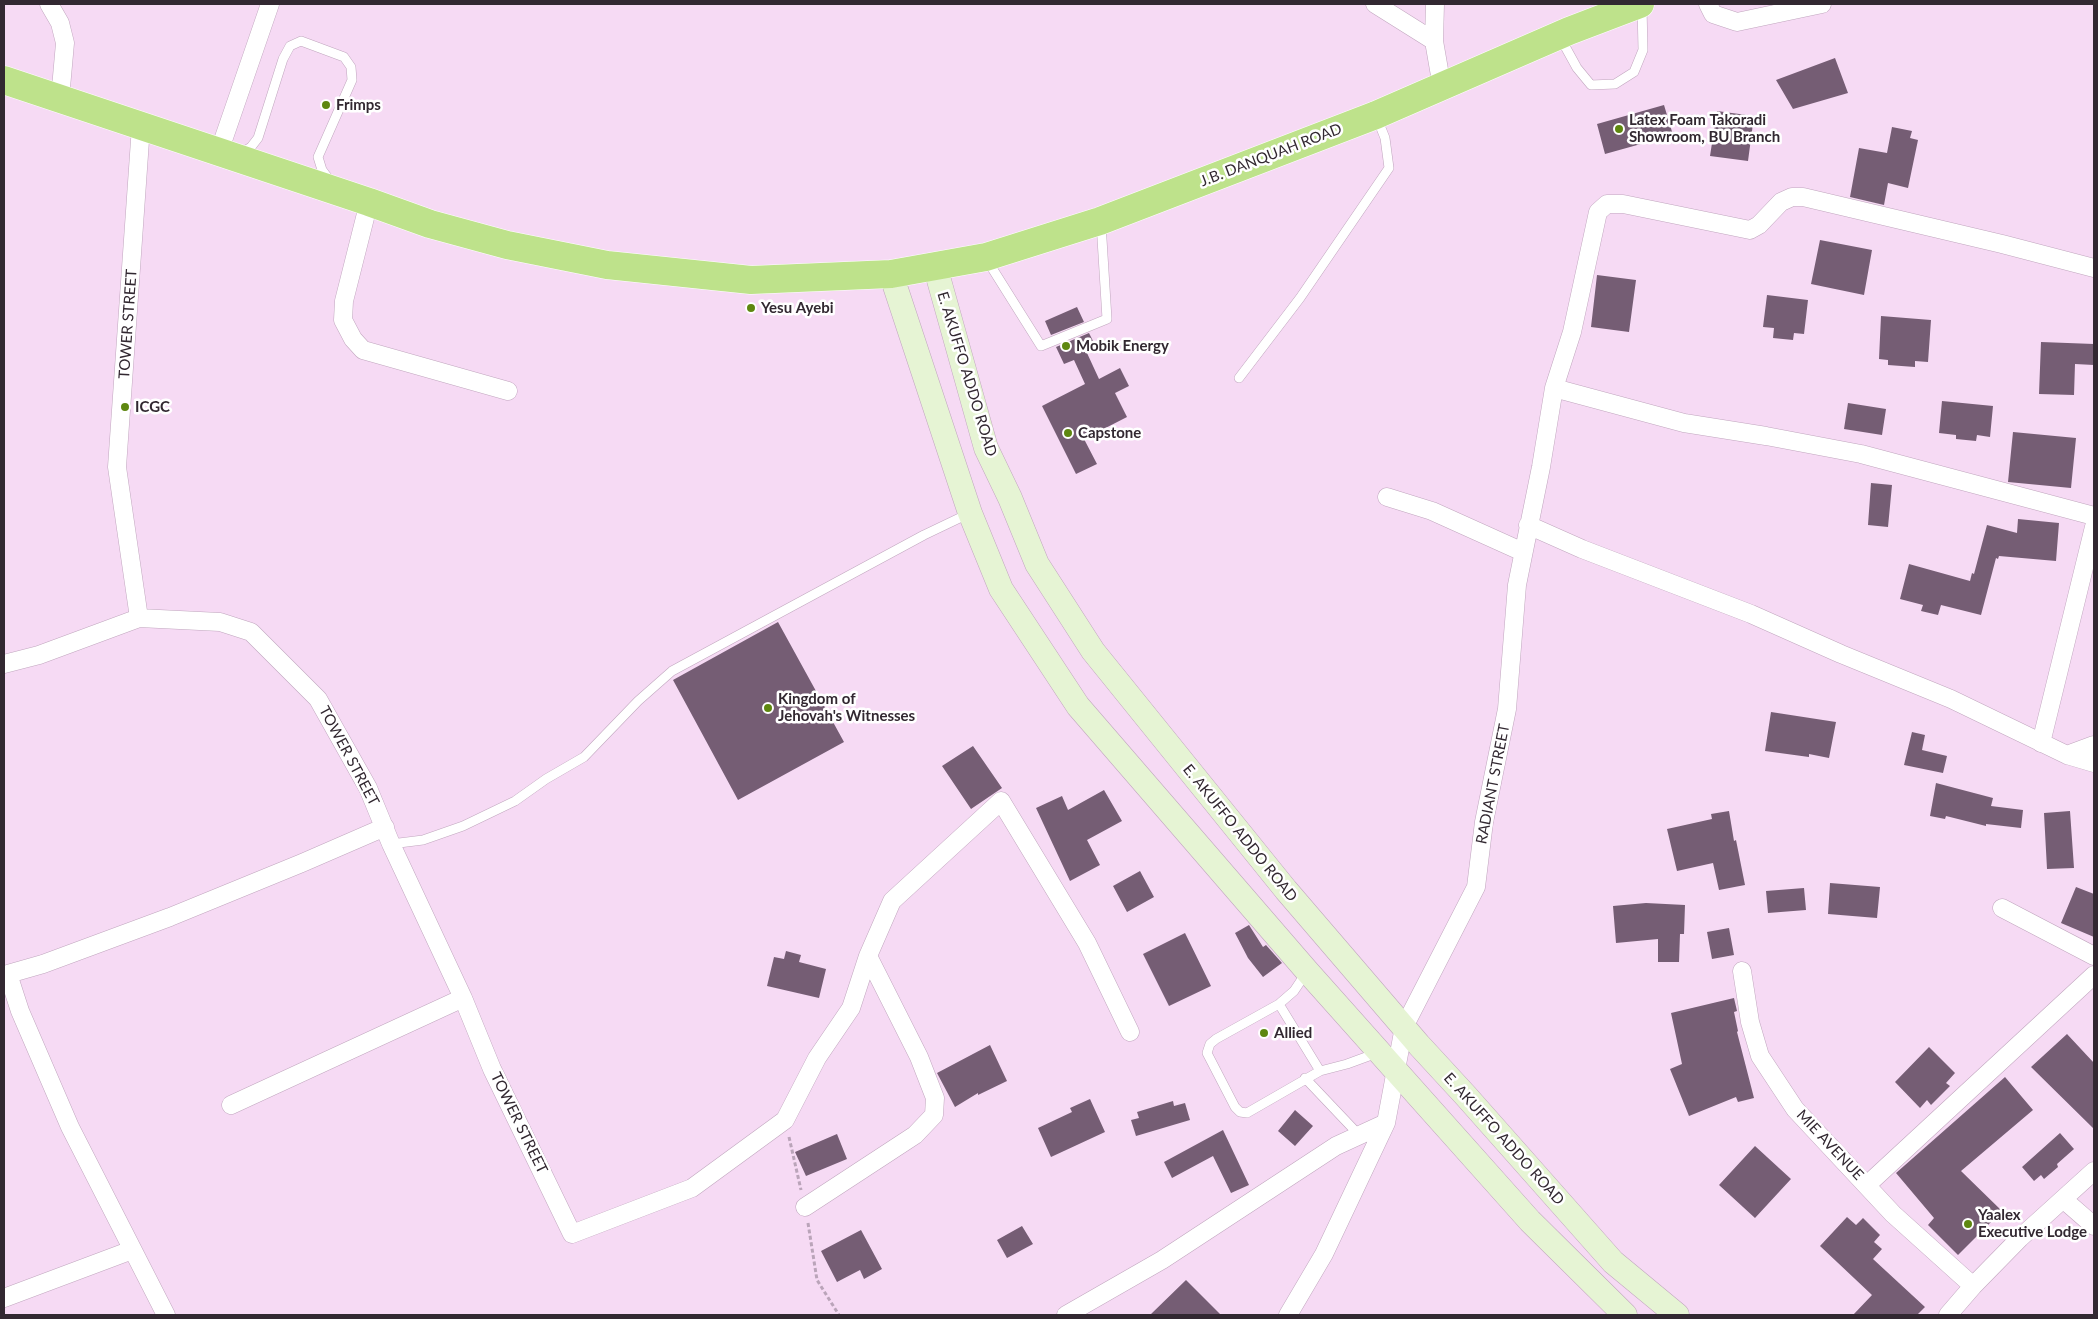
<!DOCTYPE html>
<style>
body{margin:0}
#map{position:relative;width:2098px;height:1319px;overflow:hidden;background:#f6daf4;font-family:Lato,sans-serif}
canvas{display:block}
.frame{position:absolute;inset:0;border:5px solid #322831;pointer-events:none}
</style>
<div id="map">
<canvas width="2098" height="1319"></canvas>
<div class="frame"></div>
</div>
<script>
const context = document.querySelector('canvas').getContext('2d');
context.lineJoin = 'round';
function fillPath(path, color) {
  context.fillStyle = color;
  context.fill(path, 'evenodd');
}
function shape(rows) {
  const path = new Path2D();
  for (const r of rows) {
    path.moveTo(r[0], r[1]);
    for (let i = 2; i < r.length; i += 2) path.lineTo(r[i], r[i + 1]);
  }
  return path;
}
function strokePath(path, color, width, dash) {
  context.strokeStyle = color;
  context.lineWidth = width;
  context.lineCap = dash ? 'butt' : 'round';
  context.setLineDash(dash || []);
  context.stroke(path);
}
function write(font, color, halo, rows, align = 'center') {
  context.font = font + ' Lato,sans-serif';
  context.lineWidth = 5;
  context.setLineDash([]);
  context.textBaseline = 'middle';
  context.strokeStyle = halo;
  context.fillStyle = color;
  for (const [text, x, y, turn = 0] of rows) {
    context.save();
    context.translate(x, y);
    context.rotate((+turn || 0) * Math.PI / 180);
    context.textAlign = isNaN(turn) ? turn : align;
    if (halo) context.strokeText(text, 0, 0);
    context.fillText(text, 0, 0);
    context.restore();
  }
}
fillPath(shape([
 [1835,58,1848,93,1793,109,1776,80],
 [1664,105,1673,135,1605,154,1597,124],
 [1717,111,1754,116,1748,161,1710,156],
 [1892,127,1912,131,1910,138,1918,140,1908,188,1888,183,1884,205,1850,197,1859,148,1887,153],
 [1820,240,1872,250,1864,295,1811,284],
 [1597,275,1636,280,1629,332,1591,327],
 [1767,295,1808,300,1804,334,1794,333,1793,340,1773,338,1774,328,1763,327],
 [1077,307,1084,322,1051,335,1045,321],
 [1881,316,1931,320,1928,362,1915,361,1915,367,1888,365,1888,360,1879,359],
 [1089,333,1097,349,1087,353,1099,379,1120,368,1129,386,1115,393,1127,417,1084,439,1097,464,1076,474,1042,406,1085,384,1074,360,1064,364,1056,347],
 [2041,342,2094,344,2094,365,2075,364,2074,395,2039,394],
 [1942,401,1993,406,1990,437,1977,435,1976,441,1956,439,1956,435,1939,433],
 [1848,403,1886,409,1882,435,1844,429],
 [2013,432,2076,438,2071,488,2008,482],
 [1871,483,1892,485,1888,527,1868,525],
 [2018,519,2059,523,2056,561,1999,556,1998,559,1996,558,1981,615,1941,605,1938,615,1921,611,1923,605,1900,599,1909,564,1970,581,1972,573,1974,574,1987,525,2017,533],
 [778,622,844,742,738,800,673,680],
 [1771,712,1836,722,1829,758,1809,754,1809,757,1765,751],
 [1912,732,1925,735,1922,750,1947,756,1943,773,1904,765],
 [973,746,1002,788,971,809,942,766],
 [1936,783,1993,798,1991,806,2023,810,2021,828,1986,824,1986,826,1946,816,1945,819,1930,816],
 [1104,790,1122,821,1087,840,1100,865,1070,881,1036,808,1062,796,1068,810],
 [1729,811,1734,841,1736,840,1745,885,1719,890,1713,863,1677,871,1667,829,1712,819,1711,814],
 [2070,811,2074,868,2047,869,2044,813],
 [1140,871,1154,897,1127,912,1113,886],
 [1830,883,1880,887,1877,918,1828,914],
 [2076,887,2094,894,2094,937,2061,923],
 [1804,888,1806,910,1768,913,1766,891],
 [1646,903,1685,905,1684,934,1680,934,1679,962,1658,962,1658,939,1616,943,1613,906],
 [1249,925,1263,947,1266,945,1282,963,1263,977,1248,958,1235,933],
 [1729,928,1734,955,1712,959,1707,932],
 [1185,933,1211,986,1169,1006,1143,954],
 [786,951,801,955,799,962,826,969,819,998,767,986,774,957,784,959],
 [1734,998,1737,1011,1734,1012,1738,1031,1737,1032,1754,1098,1738,1102,1736,1097,1689,1116,1670,1069,1682,1064,1671,1013],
 [2067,1034,2094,1063,2094,1129,2031,1067],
 [990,1045,1007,1081,978,1095,978,1093,955,1107,937,1073],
 [1929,1047,1955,1073,1946,1083,1950,1086,1931,1105,1927,1100,1920,1108,1895,1082],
 [2005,1077,2033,1110,1961,1171,2002,1211,1958,1255,1928,1225,1934,1218,1896,1173],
 [1090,1099,1105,1132,1051,1157,1038,1128,1072,1112,1070,1108],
 [1173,1101,1174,1106,1185,1103,1190,1120,1136,1136,1131,1120,1139,1118,1137,1112],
 [1295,1110,1313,1126,1295,1146,1278,1131],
 [1223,1130,1249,1185,1231,1193,1213,1156,1172,1178,1164,1162],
 [2060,1133,2074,1149,2057,1164,2058,1167,2044,1179,2041,1175,2034,1181,2022,1167],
 [837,1134,847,1159,806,1176,795,1152],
 [1755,1146,1791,1179,1755,1218,1719,1185],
 [1847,1217,1856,1225,1863,1218,1880,1235,1874,1242,1882,1249,1873,1259,1925,1307,1917,1315,1853,1315,1872,1295,1820,1246],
 [1022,1226,1033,1244,1007,1258,997,1240],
 [861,1230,882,1269,864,1279,860,1270,837,1282,821,1251],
 [1186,1280,1221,1315,1150,1315]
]), '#755d74');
const service = shape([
 [1561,39,1577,68,1591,85,1615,84,1634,72,1643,50,1642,6],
 [241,153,251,147,258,138,283,59,290,46,301,41,344,57,351,67,352,80,318,157,322,170,331,182],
 [987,260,1041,346,1107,319,1101,223],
 [1239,378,1300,298,1389,168,1385,138,1377,118],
 [391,844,423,840,463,826,515,801,546,779,584,757,638,701,672,671,924,535,970,513],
 [1279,1004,1294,991,1306,973],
 [1320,1071,1279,1004,1216,1039,1210,1044,1207,1053,1235,1107,1240,1112,1247,1113,1320,1071,1347,1064,1377,1053],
 [1305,1078,1360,1136]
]);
const minor = shape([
 [49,4,60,23,65,43,60,99],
 [1375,4,1434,41],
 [1435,4,1434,41,1442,87],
 [1708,4,1713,14,1737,22,1822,4],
 [219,152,270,4],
 [369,202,344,301,343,320,353,339,363,350,508,391],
 [1554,388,1572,332,1598,212,1607,204,1623,204,1750,230,1759,225,1781,202,1792,197,1803,197,2002,244,2094,268],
 [1387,497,1432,511,1523,552],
 [1528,525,1582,549,1751,614,1841,654,1951,699,2067,755,2094,763],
 [139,618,117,467,141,126],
 [4,664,39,655,139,618,220,622,251,632,318,699,368,788,391,844,463,998,492,1069,572,1234,692,1188,785,1120,817,1058,851,1008,868,956,892,901,1001,801,1087,943,1130,1032],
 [2041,743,2094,527],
 [2067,755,2094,745],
 [2002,908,2094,956],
 [1742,971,1750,1022,1760,1056,1795,1109,1893,1214,1973,1286],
 [231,1105,463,998],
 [1867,1185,2094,975],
 [2063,1199,2094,1226],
 [805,1207,915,1135,934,1115,935,1098,919,1057,868,956],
 [4,1298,132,1250],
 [166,1315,70,1127,20,1011,8,974,43,964,170,917,302,863,385,827],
 [1066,1315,1162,1260,1336,1146,1386,1123],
 [1288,1315,1324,1254,1386,1123,1404,1027,1476,887,1484,822,1507,709,1517,585,1541,467,1554,388,1684,423,1766,436,1861,454,2094,516],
 [1948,1315,1973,1286,2020,1238,2094,1171]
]);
const secondary = shape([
 [935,266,986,448,1010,498,1037,564,1093,651,1286,890,1419,1045,1466,1096,1613,1262,1677,1315],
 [891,274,970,513,1001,589,1078,706,1307,971,1530,1221,1625,1315]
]);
const trunk = shape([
 [4,80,369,202,430,224,507,245,607,265,751,280,891,274,986,257,1100,221,1376,115,1569,31,1640,4]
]);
strokePath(service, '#c0a6be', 10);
strokePath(minor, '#c0a6be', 19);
strokePath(secondary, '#c0a6be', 25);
strokePath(trunk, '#fff', 29);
strokePath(shape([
 [789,1137,801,1190],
 [808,1223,817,1280,839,1315]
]), '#baa4b9', 3, [4, 2.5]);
strokePath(service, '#fff', 9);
strokePath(minor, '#fff', 18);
strokePath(secondary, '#e6f4d4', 24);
strokePath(trunk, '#bee28b', 28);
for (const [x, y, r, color] of [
 [326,105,5,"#5e8710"],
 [1619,129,5,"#5e8710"],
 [751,308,5,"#5e8710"],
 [1066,346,5,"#5e8710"],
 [125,407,5,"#5e8710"],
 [1068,433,5,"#5e8710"],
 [768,708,5,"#5e8710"],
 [1264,1033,5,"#5e8710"],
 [1968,1224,5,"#5e8710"]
]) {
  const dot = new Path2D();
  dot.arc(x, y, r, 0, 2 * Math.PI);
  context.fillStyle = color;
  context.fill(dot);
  strokePath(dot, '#fff', 2);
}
write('bold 15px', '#322831', '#fff', [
 ["Frimps",336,105],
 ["Latex Foam Takoradi",1629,120],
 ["Showroom, BU Branch",1629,137],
 ["Yesu Ayebi",761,308],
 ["Mobik Energy",1076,346],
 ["ICGC",135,407],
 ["Capstone",1078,433],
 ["Kingdom of",778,699],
 ["Jehovah's Witnesses",778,716],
 ["Allied",1274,1033],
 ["Yaalex",1978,1215],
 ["Executive Lodge",1978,1232]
], 'left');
write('15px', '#322831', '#fff', [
 ["J.B. DANQUAH ROAD",1271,155,-21],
 ["TOWER STREET",128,324,-86],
 ["E. AKUFFO ADDO ROAD",967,374,73],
 ["TOWER STREET",349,756,62],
 ["RADIANT STREET",1493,784,-79],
 ["E. AKUFFO ADDO ROAD",1240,833,51],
 ["TOWER STREET",519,1123,64],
 ["E. AKUFFO ADDO ROAD",1504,1139,48],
 ["MIE AVENUE",1830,1145,47]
]);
</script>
